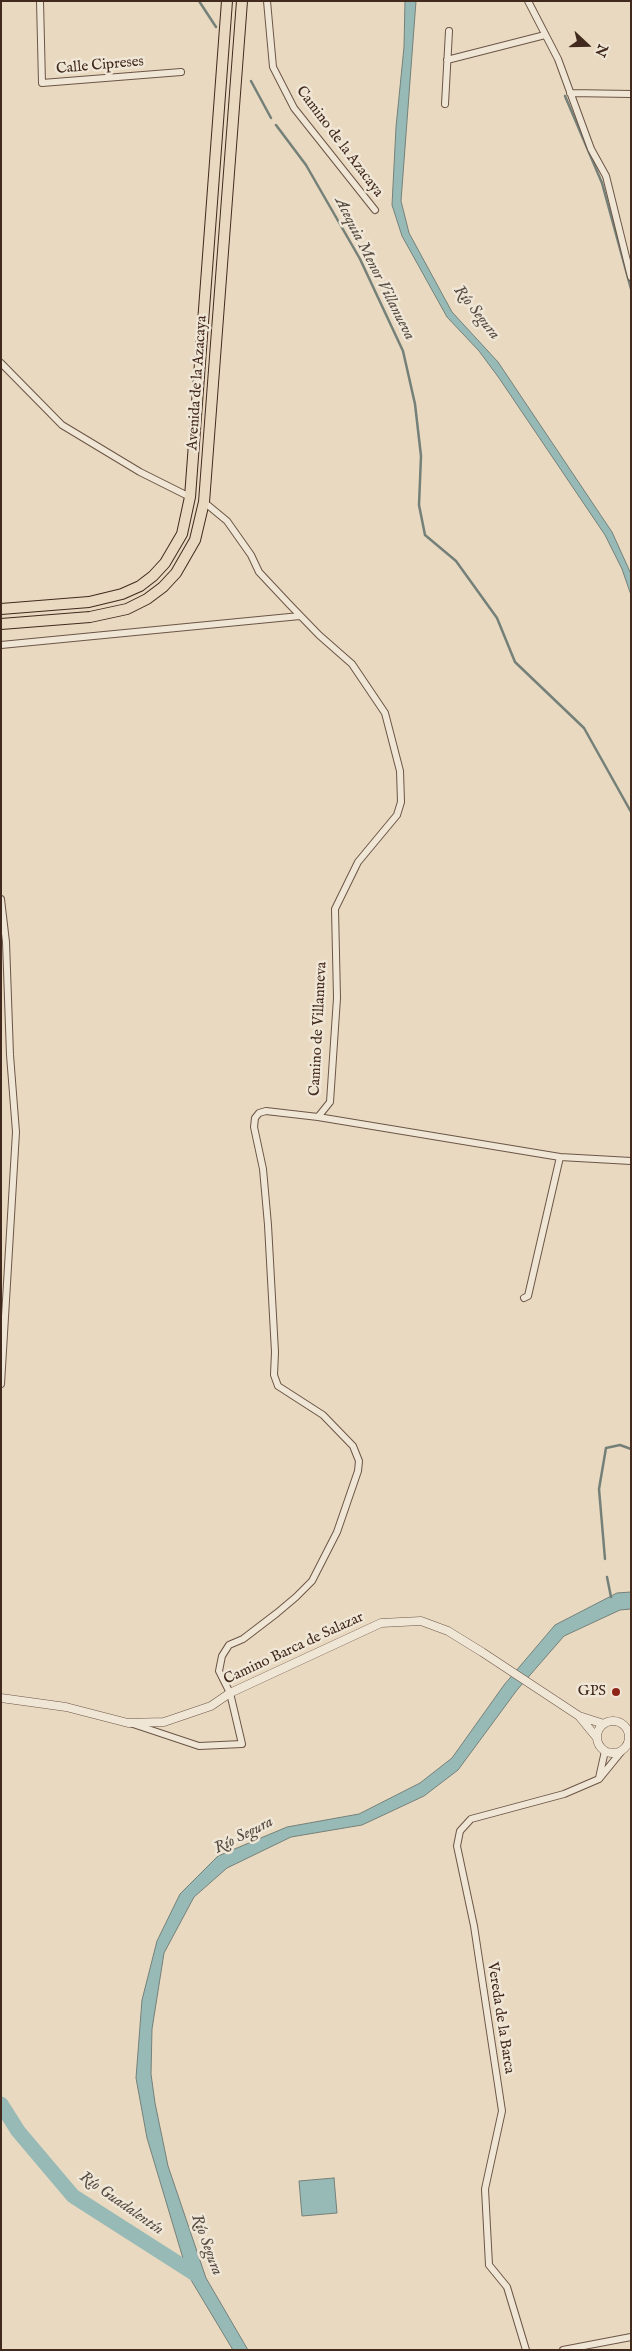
<!DOCTYPE html>
<meta charset="utf-8">
<style>
body{margin:0}
#map{position:relative;width:632px;height:2351px;overflow:hidden;background:#e8d9c0;font-family:"IM FELL English",serif}
canvas{display:block}
.frame{position:absolute;inset:0;border:2px solid #42291e;pointer-events:none}
.north{position:absolute;left:562px;top:20px;width:50px;height:50px;-webkit-text-stroke:4px #f0e6d6;paint-order:stroke;rotate:111deg;font-size:14px;font-weight:700;line-height:20px;text-align:center;color:#42291e}
.north::after{content:'';display:block;margin:auto;width:18px;height:22px;background:#42291e;clip-path:polygon(50% 0,100% 100%,50% 72%,0 100%)}
</style>
<div id="map">
<canvas width="632" height="2351"></canvas>
<div class="frame"></div>
<div class="north">N</div>
</div>
<script>
const context = document.querySelector('canvas').getContext('2d');
context.lineJoin = 'round';
function fillPath(path, color) {
  context.fillStyle = color;
  context.fill(path, 'evenodd');
}
function shape(rows) {
  const path = new Path2D();
  for (const r of rows) {
    if (r.length === 3) {
      path.moveTo(r[0] + r[2], r[1]);
      path.arc(r[0], r[1], r[2], 0, 2 * Math.PI);
      continue;
    }
    path.moveTo(r[0], r[1]);
    for (let i = 2; i < r.length; i += 2) path.lineTo(r[i], r[i + 1]);
  }
  return path;
}
function strokePath(path, color, width, dash) {
  context.strokeStyle = color;
  context.lineWidth = width;
  context.lineCap = dash ? 'butt' : 'round';
  context.setLineDash(dash || []);
  context.stroke(path);
}
function write(font, color, halo, rows, align = 'center') {
  context.font = font + ' "IM FELL English",serif';
  context.lineWidth = 5;
  context.setLineDash([]);
  context.textBaseline = 'middle';
  context.strokeStyle = halo;
  context.fillStyle = color;
  for (const [text, x, y, turn = 0] of rows) {
    context.save();
    context.translate(x, y);
    context.rotate((+turn || 0) * Math.PI / 180);
    context.textAlign = isNaN(turn) ? turn : align;
    if (halo) context.strokeText(text, 0, 0);
    context.fillText(text, 0, 0);
    context.restore();
  }
}
const water = shape([
 [405,1,416,1,401,201,409,233,452,312,498,362,612,532,631,574,631,595,622,569,605,535,499,378,479,351,447,317,402,236,392,205,396,127,404,47,405,1],
 [631,1592,631,1609,620,1610,564,1636,517,1690,458,1770,424,1796,362,1825,291,1837,227,1868,194,1897,164,1953,152,2029,151,2074,155,2103,168,2166,206,2278,248,2350,233,2350,188,2275,147,2138,136,2078,142,2000,157,1941,180,1894,218,1856,287,1827,359,1814,420,1783,452,1758,504,1685,555,1625,617,1593,631,1592],
 [334,2178,337,2213,302,2216,299,2181,334,2178]
]);
fillPath(water, '#97bab6');
strokePath(water, '#758079', 1);
strokePath(shape([
 [199,1,216,27],
 [251,81,271,118],
 [565,96,602,183,631,289],
 [276,125,306,165,360,259,403,351,415,404,421,456,419,505,425,535,456,561,497,618,515,662,584,728,631,812],
 [605,1559,599,1489,606,1448,620,1445,631,1449],
 [607,1577,611,1597]
]), '#758079', 2.5);
strokePath(shape([
 [1,2104,18,2131,73,2196,195,2274]
]), '#97bab6', 15);
const minor = shape([
 [40,1,42,83,181,72],
 [267,1,273,67,294,108,375,210],
 [528,1,558,59,591,149,606,176,631,277],
 [447,60,545,35],
 [570,93,631,94],
 [445,104,449,31],
 [1,363,62,425,140,472,190,497],
 [1,645,300,616],
 [1,899,6,942,10,1055,16,1132,1,1384],
 [318,1117,560,1157,528,1296,524,1298],
 [560,1157,631,1161],
 [133,1724,199,1746,242,1744,230,1693,219,1671,222,1656,229,1645,243,1639,277,1613,296,1597,312,1581,337,1532,358,1471,359,1461,353,1446,323,1415,278,1386,274,1375,275,1352,268,1225,263,1169,254,1127,255,1118,259,1113,266,1111,318,1117,330,1102,337,998,335,909,358,862,397,815,401,802,400,771,385,713,352,664,319,635,289,604,259,572,251,555,227,521,204,502],
 [599,1778,605,1751],
 [526,2350,507,2287,489,2265,485,2189,502,2111,474,1926,457,1846,460,1831,471,1819,564,1794,599,1779,621,1752],
 [563,2350,631,2337]
]);
const tertiary = shape([
 [1,1698,66,1707,128,1723,164,1722,211,1706,230,1693,381,1623,421,1621,448,1631,482,1652,579,1716,604,1724],
 [579,1716,597,1738],
 [613,1737,16]
]);
const primary = shape([
 [1,609,89,602,122,594,140,586,153,576,165,563,182,534,190,497,227,1],
 [1,624,90,617,127,609,147,599,163,587,176,573,195,540,204,502,242,1]
]);
strokePath(minor, '#6c5546', 8);
strokePath(tertiary, '#6c5546', 9);
strokePath(primary, '#42291e', 12);
strokePath(minor, '#f0e6d6', 6);
strokePath(tertiary, '#f0e6d6', 8);
strokePath(primary, '#e8d9c0', 10);
for (const [x, y, r, color] of [
 [616,1692,5,"#8f2418"]
]) {
  const dot = new Path2D();
  dot.arc(x, y, r, 0, 2 * Math.PI);
  context.fillStyle = color;
  context.fill(dot);
  strokePath(dot, '#f0e6d6', 2);
}
write('15px', '#42291e', '#f0e6d6', [
 ["Calle Cipreses",100,66,-5],
 ["Camino de la Azacaya",339,142,53],
 ["Avenida de la Azacaya",198,383,-86],
 ["Camino de Villanueva",319,1029,-87],
 ["Camino Barca de Salazar",294,1649,-25],
 ["Vereda de la Barca",500,2018,81]
]);
write('15px', '#42291e', '#f0e6d6', [
 ["GPS",606,1692]
], 'right');
write('italic 16px', '#574d44', '#f0e6d6', [
 ["Acequia Menor Villanueva",374,269,63],
 ["Río Segura",476,313,52],
 ["Río Segura",244,1836,-27],
 ["Río Guadalentín",121,2204,35],
 ["Río Segura",206,2245,70]
]);
</script>
